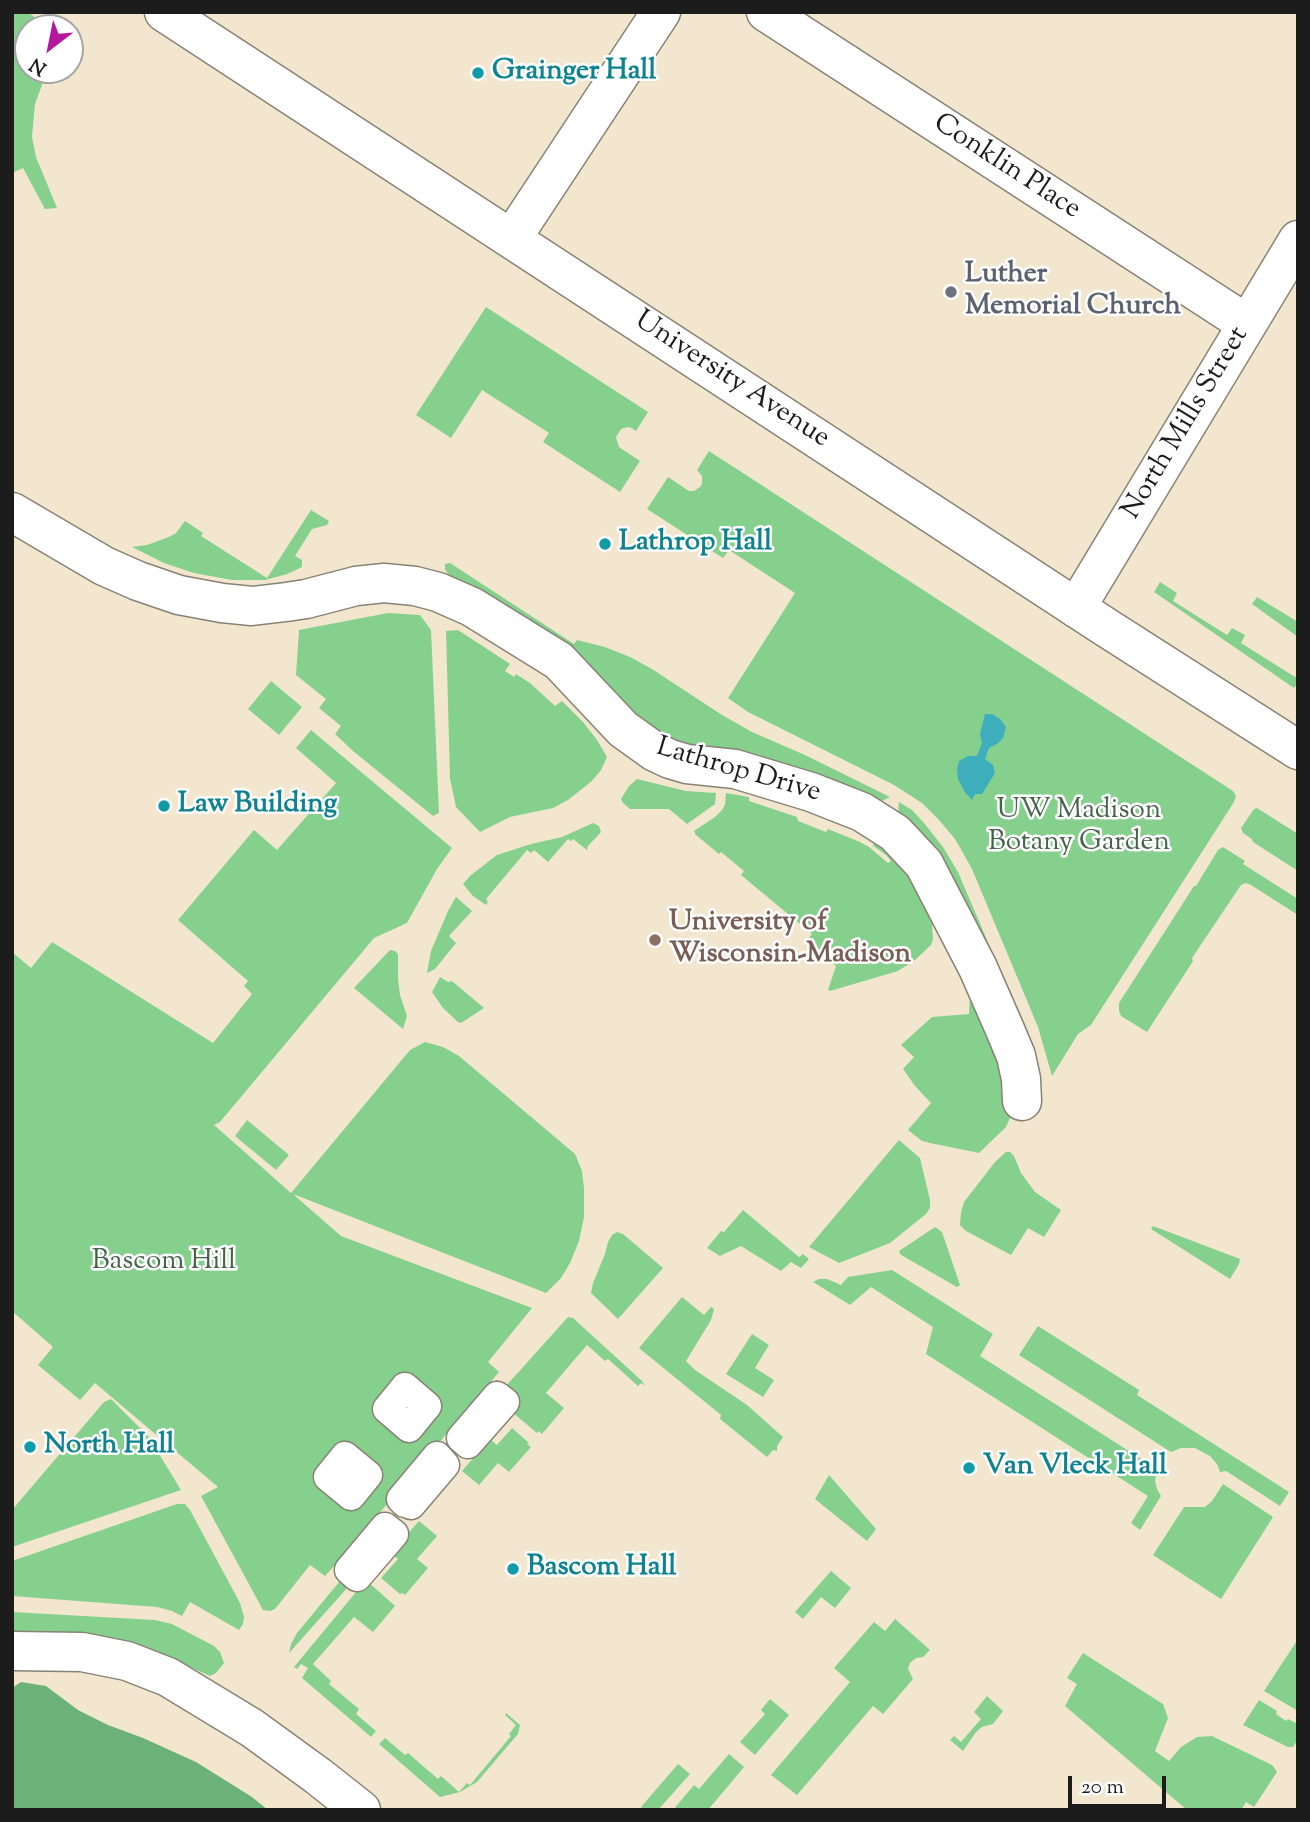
<!DOCTYPE html>
<style>
body{margin:0}
#map{position:relative;width:1310px;height:1822px;overflow:hidden;background:#f2e7ce;font-family:"Sorts Mill Goudy",serif}
canvas{display:block}
.frame{position:absolute;inset:0;border:14px solid #1c1c1c;pointer-events:none}
.north{position:absolute;left:14px;top:14px;width:70px;height:70px;box-sizing:border-box;background:#fff;border:2px solid #a4a4a4;border-radius:50%;rotate:212deg;font-size:19px;font-weight:700;line-height:28px;text-align:center;color:#1c1c1c}
.north::after{content:'';display:block;margin:auto;width:24px;height:32px;background:#b5179e;clip-path:polygon(50% 0,100% 100%,50% 72%,0 100%)}
.scale{position:absolute;left:1068px;top:1776px;width:98px;height:32px;box-sizing:border-box;border:4px solid #1c1c1c;border-top:0;padding-left:9px;font-size:21px;line-height:24px;white-space:nowrap;color:#1c1c1c;-webkit-text-stroke:5px #fff;paint-order:stroke}
</style>
<div id="map">
<canvas width="1310" height="1822"></canvas>
<div class="frame"></div>
<div class="north">N</div>
<div class="scale">20 m</div>
</div>
<script>
const context = document.querySelector('canvas').getContext('2d');
context.lineJoin = 'round';
function fillPath(path, color) {
  context.fillStyle = color;
  context.fill(path, 'evenodd');
}
function shape(rows) {
  const path = new Path2D();
  for (const r of rows) {
    path.moveTo(r[0], r[1]);
    for (let i = 2; i < r.length; i += 2) path.lineTo(r[i], r[i + 1]);
  }
  return path;
}
function strokePath(path, color, width, dash) {
  context.strokeStyle = color;
  context.lineWidth = width;
  context.lineCap = dash ? 'butt' : 'round';
  context.setLineDash(dash || []);
  context.stroke(path);
}
function write(font, color, halo, rows, align = 'center') {
  context.font = font + ' "Sorts Mill Goudy",serif';
  context.lineWidth = 5;
  context.setLineDash([]);
  context.textBaseline = 'middle';
  context.strokeStyle = halo;
  context.fillStyle = color;
  for (const [text, x, y, turn = 0] of rows) {
    context.save();
    context.translate(x, y);
    context.rotate((+turn || 0) * Math.PI / 180);
    context.textAlign = isNaN(turn) ? turn : align;
    if (halo) context.strokeText(text, 0, 0);
    context.fillText(text, 0, 0);
    context.restore();
  }
}
fillPath(shape([
 [12,12,27,12,51,28,28,28,28,70,42,70,42,85,35,104,32,137,36,157,57,208,45,209,23,168,12,173],
 [486,307,648,412,636,431,630,427,624,428,621,429,616,437,619,447,640,461,620,492,543,442,549,433,482,390,451,438,416,415],
 [709,451,1233,791,1236,796,1234,802,1091,1025,1078,1034,1052,1076,1038,1027,972,869,955,839,939,820,922,803,894,785,748,712,728,698,795,593,729,550,723,558,647,509,668,477,689,491,694,491,700,487,702,484,702,476,697,470],
 [311,510,329,521,327,525,312,529,295,556,302,560,302,567,287,574,265,580,232,580,194,573,164,563,132,547,147,545,169,537,176,533,185,521,203,533,201,536,267,578],
 [450,563,574,644,577,640,605,647,630,657,652,669,722,715,752,732,805,755,890,797,876,804,673,744,451,579,445,569,445,564],
 [1160,582,1177,593,1173,601,1227,635,1232,628,1245,635,1241,643,1295,677,1298,674,1298,683,1294,688,1154,592],
 [1257,597,1298,622,1298,637,1252,604],
 [388,613,420,615,431,630,439,813,433,816,353,751,335,734,341,726,319,708,326,699,296,675,299,630],
 [458,630,510,664,505,671,514,677,516,674,530,683,555,706,562,701,583,722,597,740,607,757,601,770,592,781,568,800,553,808,510,817,480,832,456,807,450,779,446,631],
 [271,681,302,707,279,735,248,709],
 [311,730,452,848,437,869,407,923,374,938,220,1122,214,1125,291,1193,410,1050,425,1042,443,1047,459,1056,575,1154,582,1171,584,1188,584,1217,579,1241,570,1263,561,1278,546,1293,293,1194,341,1236,532,1308,488,1362,499,1372,343,1556,325,1576,310,1565,275,1609,270,1611,263,1610,201,1496,218,1487,95,1383,80,1400,38,1365,53,1347,12,1311,12,952,31,968,52,942,213,1043,252,994,244,986,248,981,178,920,254,830,277,850,336,783,296,748],
 [637,779,686,791,716,793,715,804,687,824,669,809,630,809,623,803,621,799,629,786],
 [726,793,749,797,749,801,797,817,798,821,826,832,828,829,860,842,869,847,888,863,891,861,886,855,872,845,882,843,901,863,931,909,933,939,931,945,915,960,898,971,830,991,828,990,836,966,805,944,812,934,741,875,744,871,721,852,719,854,696,835,694,831,715,817,722,810,725,805],
 [899,802,912,810,924,823,943,847,958,872,1013,1001,898,816],
 [1257,808,1298,834,1298,871,1253,842,1252,839,1243,833,1241,828,1254,809],
 [593,823,599,826,601,832,588,846,587,850,573,839,571,841,568,839,548,862,534,850,531,853,527,850,486,899,488,902,486,905,473,896,463,884,471,875,497,855,531,844,562,837],
 [1223,847,1245,861,1243,864,1298,899,1298,915,1251,885,1246,883,1241,885,1192,958,1193,961,1147,1032,1121,1016,1119,1011,1119,1003,1194,886,1196,886,1218,850],
 [456,897,472,911,449,936,456,943,435,969,427,973,431,951,448,911],
 [390,950,395,951,398,954,398,979,400,995,407,1016,403,1029,354,988],
 [440,977,448,982,452,981,484,1008,461,1023,458,1022,443,1008,432,992],
 [970,996,974,997,1005,1081,1010,1118,1006,1127,979,1153,930,1143,922,1141,908,1130,931,1103,915,1086,903,1069,914,1057,901,1045,932,1017,969,1014],
 [247,1120,289,1155,276,1170,235,1136],
 [899,1140,920,1158,930,1200,930,1208,926,1214,890,1243,839,1263,809,1247],
 [1006,1152,1010,1152,1014,1156,1021,1173,1035,1192,1061,1210,1044,1237,1028,1228,1011,1255,966,1231,960,1225,961,1212,964,1202,995,1162],
 [743,1210,799,1257,803,1254,809,1259,801,1268,791,1262,781,1271,741,1246,720,1256,707,1248,721,1231,724,1232],
 [1153,1226,1240,1259,1239,1264,1230,1279,1151,1229],
 [935,1227,942,1232,960,1285,957,1287,901,1255,899,1251],
 [617,1232,623,1234,663,1268,618,1319,591,1293,593,1283,605,1254,608,1242,612,1235],
 [892,1270,993,1334,980,1356,1157,1469,1155,1481,1157,1489,1161,1496,1140,1530,1131,1523,1148,1496,926,1354,933,1327,871,1287,850,1305,813,1282,819,1279,827,1279,841,1285,848,1277],
 [682,1297,704,1315,711,1307,714,1309,711,1320,686,1361,695,1370,747,1405,783,1437,777,1446,777,1451,773,1450,767,1457,720,1419,721,1415,639,1348],
 [568,1317,573,1318,642,1381,645,1386,641,1383,638,1386,608,1359,605,1361,587,1345,546,1393,564,1408,542,1434,539,1431,537,1433,512,1412,497,1396],
 [1038,1326,1139,1390,1137,1395,1289,1492,1280,1506,1226,1471,1220,1472,1217,1464,1210,1456,1195,1448,1181,1448,1171,1452,1019,1355],
 [752,1334,769,1345,755,1368,774,1380,763,1397,726,1374],
 [111,1399,148,1436,181,1490,12,1547,12,1510,104,1402],
 [512,1428,529,1443,527,1444,531,1447,509,1472,498,1463,479,1485,462,1471,490,1439,497,1445],
 [829,1475,876,1529,867,1541,815,1499],
 [1223,1484,1273,1517,1221,1599,1153,1555,1184,1507,1205,1507,1212,1501],
 [177,1504,185,1504,190,1510,240,1603,244,1617,243,1624,239,1630,190,1602,182,1616,172,1611,157,1607,12,1596,12,1561],
 [419,1521,437,1536,417,1559,428,1568,405,1595,402,1593,400,1594,381,1578,398,1559,391,1553],
 [349,1570,357,1577,289,1653,291,1644,297,1633],
 [831,1571,851,1588,835,1608,821,1597,803,1619,795,1612],
 [366,1580,395,1606,373,1632,354,1617,313,1664,331,1681,329,1684,359,1709,356,1714,376,1731,371,1737,302,1678,308,1668,301,1664,297,1669,294,1667],
 [12,1612,155,1620,172,1624,214,1646,220,1652,224,1663,216,1673,210,1676,148,1648,118,1639,85,1636,12,1634],
 [895,1619,930,1650,923,1657,916,1658,910,1663,908,1669,913,1679,883,1714,873,1706,797,1795,771,1775,850,1682,834,1668,874,1622,885,1631],
 [1298,1639,1298,1711,1264,1691],
 [1083,1653,1163,1704,1168,1718,1155,1751,1169,1761,1181,1747,1197,1737,1212,1736,1272,1765,1277,1772,1254,1807,1246,1802,1241,1810,1187,1810,1065,1706,1077,1684,1067,1678],
 [987,1696,1003,1711,993,1724,982,1727,976,1732,963,1751,950,1740,954,1736,961,1742,981,1719,974,1712],
 [770,1699,789,1715,755,1755,740,1742,765,1714,761,1710],
 [1259,1700,1277,1711,1276,1714,1286,1721,1288,1719,1298,1724,1298,1739,1293,1747,1288,1747,1243,1725],
 [506,1713,520,1725,518,1734,477,1782,460,1792,440,1797,379,1744,385,1738,405,1755,408,1753,438,1779,441,1776,459,1792,467,1783,470,1785,511,1736,509,1734,516,1725,505,1715],
 [729,1754,744,1767,708,1810,673,1810,694,1785,699,1789],
 [678,1764,690,1774,658,1810,644,1810,641,1807]
]), '#86d08d');
fillPath(shape([
 [21,1682,46,1686,78,1710,108,1725,143,1738,196,1762,252,1797,268,1810,12,1810,12,1688]
]), '#6cb278');
fillPath(shape([
 [985,714,992,714,1000,719,1006,727,1003,738,997,744,989,748,985,759,993,765,995,773,982,794,975,794,972,800,964,791,958,779,957,769,959,761,968,756,977,756,982,743,980,734]
]), '#3faebc');
const pedestrian = shape([
 [405,1387,427,1406,409,1428,387,1409,405,1387],
 [497,1396,505,1402,468,1444,461,1438,497,1396],
 [345,1456,368,1475,351,1496,328,1477,345,1456],
 [437,1456,445,1465,411,1505,407,1502,405,1503,401,1499,437,1456],
 [385,1527,394,1534,357,1577,349,1570,385,1527]
]);
const minor = shape([
 [766,12,1247,324],
 [512,238,661,12],
 [12,512,104,566,138,581,179,595,222,603,252,606,286,602,306,599,356,586,384,583,415,586,438,592,472,607,559,661,623,729,655,752,670,759,687,764,735,769,811,792,862,812,895,833,924,864,978,968,1006,1032,1016,1056,1021,1079,1022,1101]
]);
const tertiary = shape([
 [1076,608,1298,240],
 [12,1651,82,1652,127,1661,168,1677,252,1728,318,1776,361,1810]
]);
const primary = shape([
 [164,12,1107,628,1298,750]
]);
strokePath(pedestrian, '#878275', 31);
strokePath(minor, '#878275', 41);
strokePath(tertiary, '#878275', 41);
strokePath(primary, '#878275', 41);
strokePath(pedestrian, '#fff', 28);
strokePath(minor, '#fff', 38);
strokePath(tertiary, '#fff', 38);
strokePath(primary, '#fff', 38);
for (const [x, y, r, color] of [
 [478,73,7,"#0f9aa8"],
 [951,292,7,"#6b7280"],
 [605,544,7,"#0f9aa8"],
 [164,806,7,"#0f9aa8"],
 [655,940,7,"#8d6e63"],
 [30,1447,7,"#0f9aa8"],
 [969,1468,7,"#0f9aa8"],
 [513,1569,7,"#0f9aa8"]
]) {
  const dot = new Path2D();
  dot.arc(x, y, r, 0, 2 * Math.PI);
  context.fillStyle = color;
  context.fill(dot);
  strokePath(dot, '#fff', 2.5);
}
write('bold 28px', '#0d838f', '#fff', [
 ["Grainger Hall",492,73],
 ["Lathrop Hall",619,544],
 ["Law Building",178,806],
 ["North Hall",44,1447],
 ["Van Vleck Hall",983,1468],
 ["Bascom Hall",527,1569]
], 'left');
write('28px', '#1c1c1c', '#fff', [
 ["Conklin Place",1006,168,33],
 ["University Avenue",731,381,33],
 ["North Mills Street",1187,424,-59],
 ["Lathrop Drive",738,772,16]
]);
write('bold 28px', '#5b616d', '#fff', [
 ["Luther",965,276],
 ["Memorial Church",965,308]
], 'left');
write('28px', '#466449', '#fff', [
 ["UW Madison",1079,812],
 ["Botany Garden",1079,844],
 ["Bascom Hill",164,1263]
]);
write('bold 28px', '#785e54', '#fff', [
 ["University of",669,924],
 ["Wisconsin-Madison",669,956]
], 'left');
</script>
